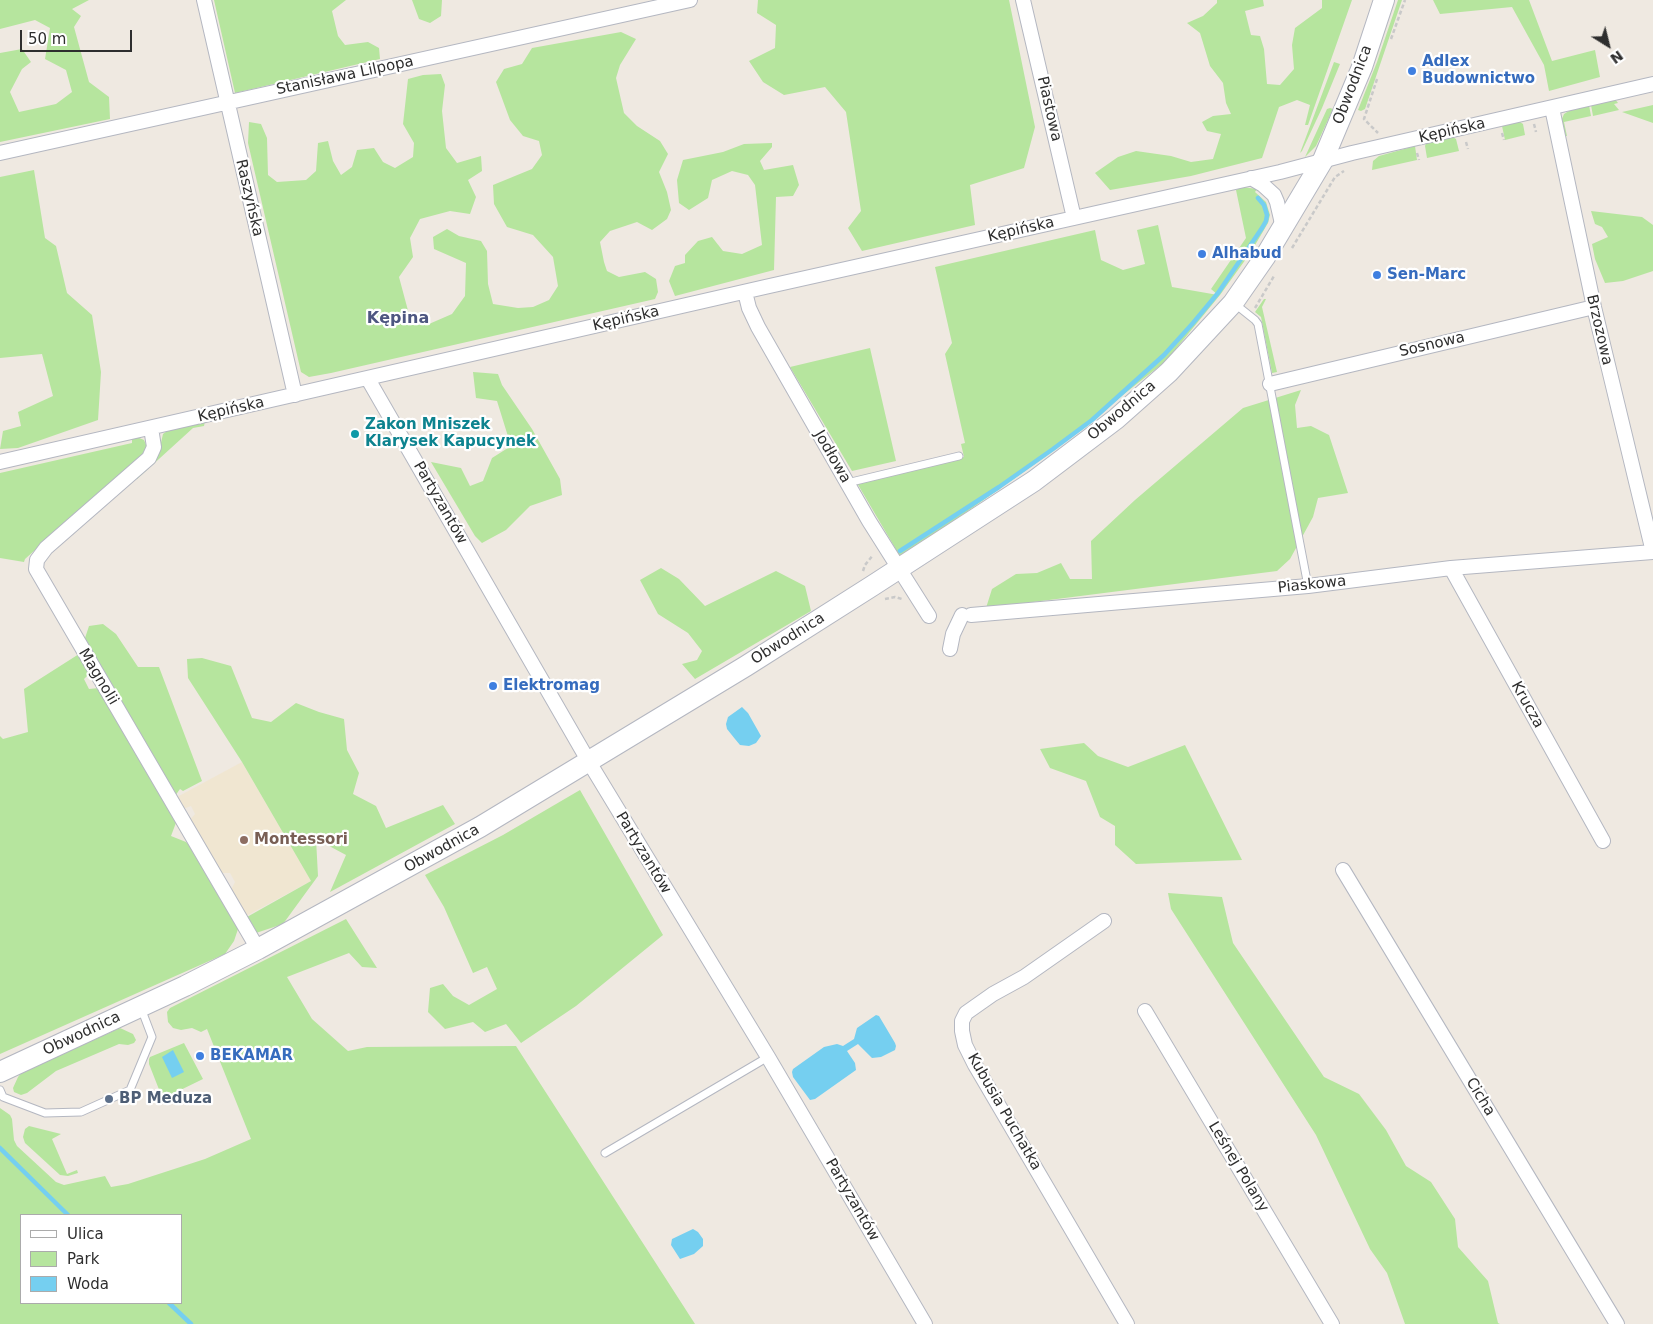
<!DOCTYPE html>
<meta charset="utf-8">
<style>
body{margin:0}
#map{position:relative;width:1653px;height:1324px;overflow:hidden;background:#efe9e1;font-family:"DejaVu Sans",sans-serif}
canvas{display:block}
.legend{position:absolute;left:20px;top:1214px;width:162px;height:90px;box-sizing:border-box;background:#fff;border:1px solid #ababab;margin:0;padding:6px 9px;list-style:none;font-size:15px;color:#2e2e2e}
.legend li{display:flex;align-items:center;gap:10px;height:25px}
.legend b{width:25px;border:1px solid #ababab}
.north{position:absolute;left:1583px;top:20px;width:50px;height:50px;-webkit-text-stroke:4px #fff;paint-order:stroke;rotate:144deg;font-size:14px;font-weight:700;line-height:20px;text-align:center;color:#2e2e2e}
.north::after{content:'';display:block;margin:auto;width:18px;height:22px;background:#2e2e2e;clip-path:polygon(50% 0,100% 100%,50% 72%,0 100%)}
.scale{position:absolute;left:20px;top:30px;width:112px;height:22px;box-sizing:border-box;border:2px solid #2e2e2e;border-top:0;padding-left:6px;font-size:15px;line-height:18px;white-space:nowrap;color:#2e2e2e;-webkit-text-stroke:4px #fff;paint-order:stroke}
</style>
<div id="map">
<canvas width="1653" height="1324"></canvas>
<ul class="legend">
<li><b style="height:6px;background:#fff"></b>Ulica</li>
<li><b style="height:14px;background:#b6e59e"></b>Park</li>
<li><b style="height:14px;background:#75cff0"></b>Woda</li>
</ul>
<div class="north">N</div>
<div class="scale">50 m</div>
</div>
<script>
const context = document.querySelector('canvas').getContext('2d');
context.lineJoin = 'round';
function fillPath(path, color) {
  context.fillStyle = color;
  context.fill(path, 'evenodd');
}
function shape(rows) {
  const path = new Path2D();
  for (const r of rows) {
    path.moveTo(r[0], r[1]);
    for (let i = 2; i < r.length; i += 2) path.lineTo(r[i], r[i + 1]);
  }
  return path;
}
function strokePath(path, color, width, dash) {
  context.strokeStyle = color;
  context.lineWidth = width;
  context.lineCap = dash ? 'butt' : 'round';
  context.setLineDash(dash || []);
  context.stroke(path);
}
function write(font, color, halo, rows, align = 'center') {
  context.font = font + ' "DejaVu Sans",sans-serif';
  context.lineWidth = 4.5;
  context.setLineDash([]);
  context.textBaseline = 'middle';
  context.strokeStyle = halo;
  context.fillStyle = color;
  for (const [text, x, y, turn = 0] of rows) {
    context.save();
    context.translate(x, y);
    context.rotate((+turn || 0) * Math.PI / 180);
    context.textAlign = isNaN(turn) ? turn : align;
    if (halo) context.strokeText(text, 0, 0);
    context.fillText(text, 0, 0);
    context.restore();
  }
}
fillPath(shape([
 [242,762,311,881,246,916,231,890,235,882,230,873,221,873,190,820,195,814,191,806,183,809,177,797]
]), '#f0e6d1');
fillPath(shape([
 [0,0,89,0,72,9,81,16,74,27,89,82,109,97,110,119,0,142,0,53,22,49,31,62,22,69,10,92,19,112,56,104,72,92,66,70,45,59,50,28,35,20,0,29],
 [214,0,346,0,332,11,338,36,345,45,368,42,379,48,380,59,235,93],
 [412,0,442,0,441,16,430,23,419,19],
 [758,0,1009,0,1035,127,1024,168,970,185,975,225,862,251,848,228,861,211,846,112,825,87,784,95,763,82,749,61,775,48,776,25,757,13],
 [1217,0,1263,0,1264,6,1245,11,1251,35,1260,36,1264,49,1267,84,1280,85,1294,69,1292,45,1295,28,1322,8,1322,0,1352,0,1308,125,1305,125,1310,105,1297,100,1279,107,1262,158,1191,176,1110,190,1095,173,1118,157,1136,151,1171,156,1191,162,1213,159,1221,134,1207,131,1202,122,1213,116,1231,114,1226,103,1223,83,1210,66,1200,33,1187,23,1203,16,1217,3],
 [1398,0,1402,0,1365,109,1361,111,1358,110,1377,62],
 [1433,0,1529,0,1552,61,1595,50,1600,77,1549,91,1544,65,1512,7,1440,14],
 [621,32,636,39,620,65,616,78,624,113,637,126,660,141,668,154,659,172,667,192,671,210,667,219,652,230,637,222,610,231,600,242,604,262,607,271,619,277,645,272,656,279,658,292,655,299,331,373,309,377,301,372,248,143,249,122,261,124,267,138,268,175,277,182,306,180,316,171,318,143,328,141,333,161,341,175,352,167,357,150,374,148,383,162,395,168,413,157,414,143,403,124,408,79,423,75,441,74,445,85,442,111,446,148,457,163,481,156,482,171,468,180,476,197,470,214,450,211,420,219,410,238,413,257,399,277,410,318,429,324,452,314,465,296,466,263,434,249,433,237,447,229,459,236,481,241,487,251,488,284,493,304,518,308,533,307,549,300,558,286,553,257,533,235,507,227,494,204,493,185,532,169,542,155,539,141,523,136,510,120,496,82,504,69,522,64,532,48],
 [1334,62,1340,64,1322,108,1302,151,1300,153],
 [1615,99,1618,103,1614,104,1619,110,1593,116,1591,105],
 [1589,105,1591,116,1564,122,1567,136,1564,136,1561,121,1564,114,1572,109],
 [1653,105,1653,123,1622,112],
 [1330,108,1333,109,1316,146,1305,157,1327,109],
 [1520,122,1523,124,1525,135,1505,140,1502,126],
 [1453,137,1456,139,1459,151,1427,158,1425,146,1426,143],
 [772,143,772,147,760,161,764,170,793,165,799,185,793,196,776,197,774,270,675,296,669,281,675,266,685,263,685,255,698,241,712,237,723,251,742,254,762,245,755,185,748,175,732,171,712,180,708,198,689,210,679,203,677,180,683,160,723,152,744,144],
 [1415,146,1417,160,1372,170,1373,161,1379,156],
 [34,170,45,238,56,246,67,293,92,315,101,372,98,420,18,448,0,449,3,431,21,426,18,412,53,396,42,354,0,358,0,177],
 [1242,187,1257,189,1255,192,1266,202,1270,215,1268,223,1251,252,1220,295,1166,361,1039,461,901,558,857,483,964,457,961,444,965,443,945,354,952,343,935,267,1095,230,1101,260,1123,270,1145,264,1137,230,1158,225,1172,287,1218,295,1211,289,1246,238,1236,190],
 [1591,211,1642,217,1653,225,1653,271,1623,281,1605,283,1595,259,1592,244,1608,237,1602,227,1595,224],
 [1264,299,1266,299,1262,307,1277,372,1272,373,1261,317,1255,312],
 [870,348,896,461,852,471,790,367],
 [473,372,498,374,502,385,532,429,560,479,562,495,530,506,506,530,482,543,475,536,431,462,461,468,470,486,483,481,492,458,511,446,497,401,476,398],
 [1301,390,1295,405,1297,428,1311,426,1329,435,1348,493,1318,498,1313,517,1290,559,1277,571,986,608,992,589,1016,574,1037,573,1061,563,1070,579,1092,579,1091,541,1135,500,1243,408],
 [205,421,204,426,193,428,137,479,136,476,160,447,163,434,167,431],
 [137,437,144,440,148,449,25,559,24,562,0,558,0,473,132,443,132,438],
 [661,568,679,579,705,606,776,571,805,586,811,611,695,679,682,664,697,660,702,651,688,633,658,614,640,580],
 [103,624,116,634,138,667,159,667,202,781,183,791,180,789,175,796,84,641,89,626],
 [79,654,90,673,84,679,89,689,99,688,177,820,171,836,186,842,194,849,239,926,234,941,225,954,0,1054,0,736,3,739,28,732,24,689],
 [202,658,231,666,252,718,271,722,296,703,319,712,344,719,347,750,359,773,353,794,376,806,386,828,443,805,455,824,330,892,346,855,316,839,318,876,283,924,256,933,247,917,311,881,242,762,188,678,187,659],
 [1084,743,1098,756,1128,767,1185,745,1242,860,1136,864,1115,845,1115,826,1100,817,1086,781,1050,768,1040,749],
 [580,790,663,935,576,1006,521,1043,506,1024,485,1032,473,1022,445,1029,428,1012,430,988,443,984,453,996,469,1005,497,989,487,967,473,973,444,907,425,875,503,835],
 [1168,893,1222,897,1233,943,1324,1077,1359,1094,1386,1130,1406,1166,1431,1182,1455,1219,1458,1247,1488,1281,1498,1323,1500,1324,1405,1324,1387,1273,1370,1249,1316,1135,1171,909],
 [346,919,377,968,362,967,349,953,287,977,312,1019,348,1051,367,1047,516,1046,695,1324,0,1324,0,1108,10,1115,12,1119,14,1140,17,1146,56,1182,64,1185,105,1176,111,1187,128,1184,205,1159,251,1139,207,1029,201,1032,192,1028,181,1030,173,1028,168,1022,167,1012,170,1008],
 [21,1215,181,1215,181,1303,21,1303],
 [120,1028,133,1034,136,1040,134,1043,128,1045,119,1044,56,1071,27,1093,21,1095,14,1092,13,1088,18,1077,22,1072],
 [184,1043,203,1079,160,1100,157,1095,160,1092,149,1064,149,1059,150,1057],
 [29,1126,61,1134,52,1139,67,1174,77,1170,78,1173,68,1176,60,1175,25,1143,23,1137,25,1129]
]), '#b6e59e');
fillPath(shape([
 [742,707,748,713,761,736,756,743,749,746,740,745,735,739,727,729,726,724,728,717],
 [876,1015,879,1016,895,1043,896,1046,895,1050,881,1057,872,1058,858,1044,847,1051,855,1063,856,1070,815,1099,810,1100,793,1077,792,1072,793,1069,824,1047,837,1044,843,1046,854,1039,857,1028],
 [173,1050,184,1072,172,1078,162,1057],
 [693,1229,698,1232,703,1239,703,1246,694,1254,680,1259,671,1245,672,1239]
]), '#75cff0');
strokePath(shape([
 [900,551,999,487,1053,449,1092,420,1164,355,1193,323,1218,293,1262,228,1266,221,1267,215,1264,205,1258,198],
 [0,1148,68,1215],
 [169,1303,191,1324]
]), '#75cff0', 4.5);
const lane = shape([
 [1235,304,1255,320,1258,324,1308,586],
 [847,483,959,456],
 [0,1090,3,1097,45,1113,81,1112,130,1090,152,1037,141,1008],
 [605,1153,768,1057]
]);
const street = shape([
 [204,0,295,395],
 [1023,0,1074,218],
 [1552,108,1594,307,1653,552],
 [0,153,690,0],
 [1251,178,1263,185,1274,195,1277,202,1283,228],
 [745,292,749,308,758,327,869,521,929,616],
 [368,379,589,762,768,1057,925,1324],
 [1270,384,1594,307],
 [151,428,154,447,149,458,46,548,37,560,36,569,258,949],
 [0,462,765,287,1280,172,1352,153,1653,84],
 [1451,568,1603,841],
 [971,615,1308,586,1451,568,1653,552],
 [950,649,953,634,962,615],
 [1343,870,1617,1324],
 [1104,921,1024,977,993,994,966,1013,962,1021,962,1031,965,1045,975,1065,1127,1324],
 [1145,1011,1332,1324]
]);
const secondary = shape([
 [0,1072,185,986,258,949,480,827,746,666,872,586,1034,481,1116,419,1169,372,1233,303,1265,257,1323,160,1362,67,1384,0]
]);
strokePath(lane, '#b4b7c1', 9);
strokePath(street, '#b4b7c1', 16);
strokePath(secondary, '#b4b7c1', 22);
strokePath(shape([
 [1391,39,1405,0],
 [1377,79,1364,119,1378,133],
 [1534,124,1536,132],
 [1502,133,1504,140],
 [1466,142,1468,149],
 [1417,153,1419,160],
 [1292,248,1335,177,1344,171],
 [1255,308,1274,276],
 [863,571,865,565,873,555],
 [885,599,895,597,902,599]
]), '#c9c9c9', 2.5, [4, 2.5]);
strokePath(lane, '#fff', 7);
strokePath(street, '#fff', 14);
strokePath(secondary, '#fff', 20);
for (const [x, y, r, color] of [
 [1412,71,5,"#3f7fe0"],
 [1202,254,5,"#3f7fe0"],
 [1377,275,5,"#3f7fe0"],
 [355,434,5,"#0f9aa8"],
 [493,686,5,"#3f7fe0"],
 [244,840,5,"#8d6e63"],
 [200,1056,5,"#3f7fe0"],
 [109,1099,5,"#5c6f8a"]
]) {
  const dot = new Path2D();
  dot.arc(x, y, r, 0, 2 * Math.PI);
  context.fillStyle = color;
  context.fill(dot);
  strokePath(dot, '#fff', 2);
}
write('bold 15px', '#366cbe', '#fff', [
 ["Adlex",1422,62],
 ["Budownictwo",1422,79],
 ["Alhabud",1212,254],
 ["Sen-Marc",1387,275],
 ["Elektromag",503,686],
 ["BEKAMAR",210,1056]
], 'left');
write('15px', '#2e2e2e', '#fff', [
 ["Stanisława Lilpopa",345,76,-12],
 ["Obwodnica",1353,85,-69],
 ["Piastowa",1049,109,77],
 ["Kępińska",1452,131,-13],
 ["Raszyńska",249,198,77],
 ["Kępińska",1021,230,-13],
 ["Kępińska",626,319,-13],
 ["Brzozowa",1599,330,77],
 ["Sosnowa",1432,345,-13],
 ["Kępińska",231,410,-13],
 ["Obwodnica",1122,411,-40],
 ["Jodłowa",832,457,60],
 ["Partyzantów",440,503,60],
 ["Piaskowa",1312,585,-6],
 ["Obwodnica",788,639,-32],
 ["Magnolii",98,677,59],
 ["Krucza",1527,705,61],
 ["Obwodnica",442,849,-29],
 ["Partyzantów",643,853,59],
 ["Obwodnica",82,1034,-25],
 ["Cicha",1480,1097,59],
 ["Kubusia Puchatka",1004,1112,60],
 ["Leśnej Polany",1238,1167,59],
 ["Partyzantów",852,1200,60]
]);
write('bold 15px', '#0d838f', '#fff', [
 ["Zakon Mniszek",365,425],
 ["Klarysek Kapucynek",365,442]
], 'left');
write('bold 15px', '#785e54', '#fff', [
 ["Montessori",254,840]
], 'left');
write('bold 15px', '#4e5e75', '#fff', [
 ["BP Meduza",119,1099]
], 'left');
write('bold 16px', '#4d5680', '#fff', [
 ["Kępina",398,319]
]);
</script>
